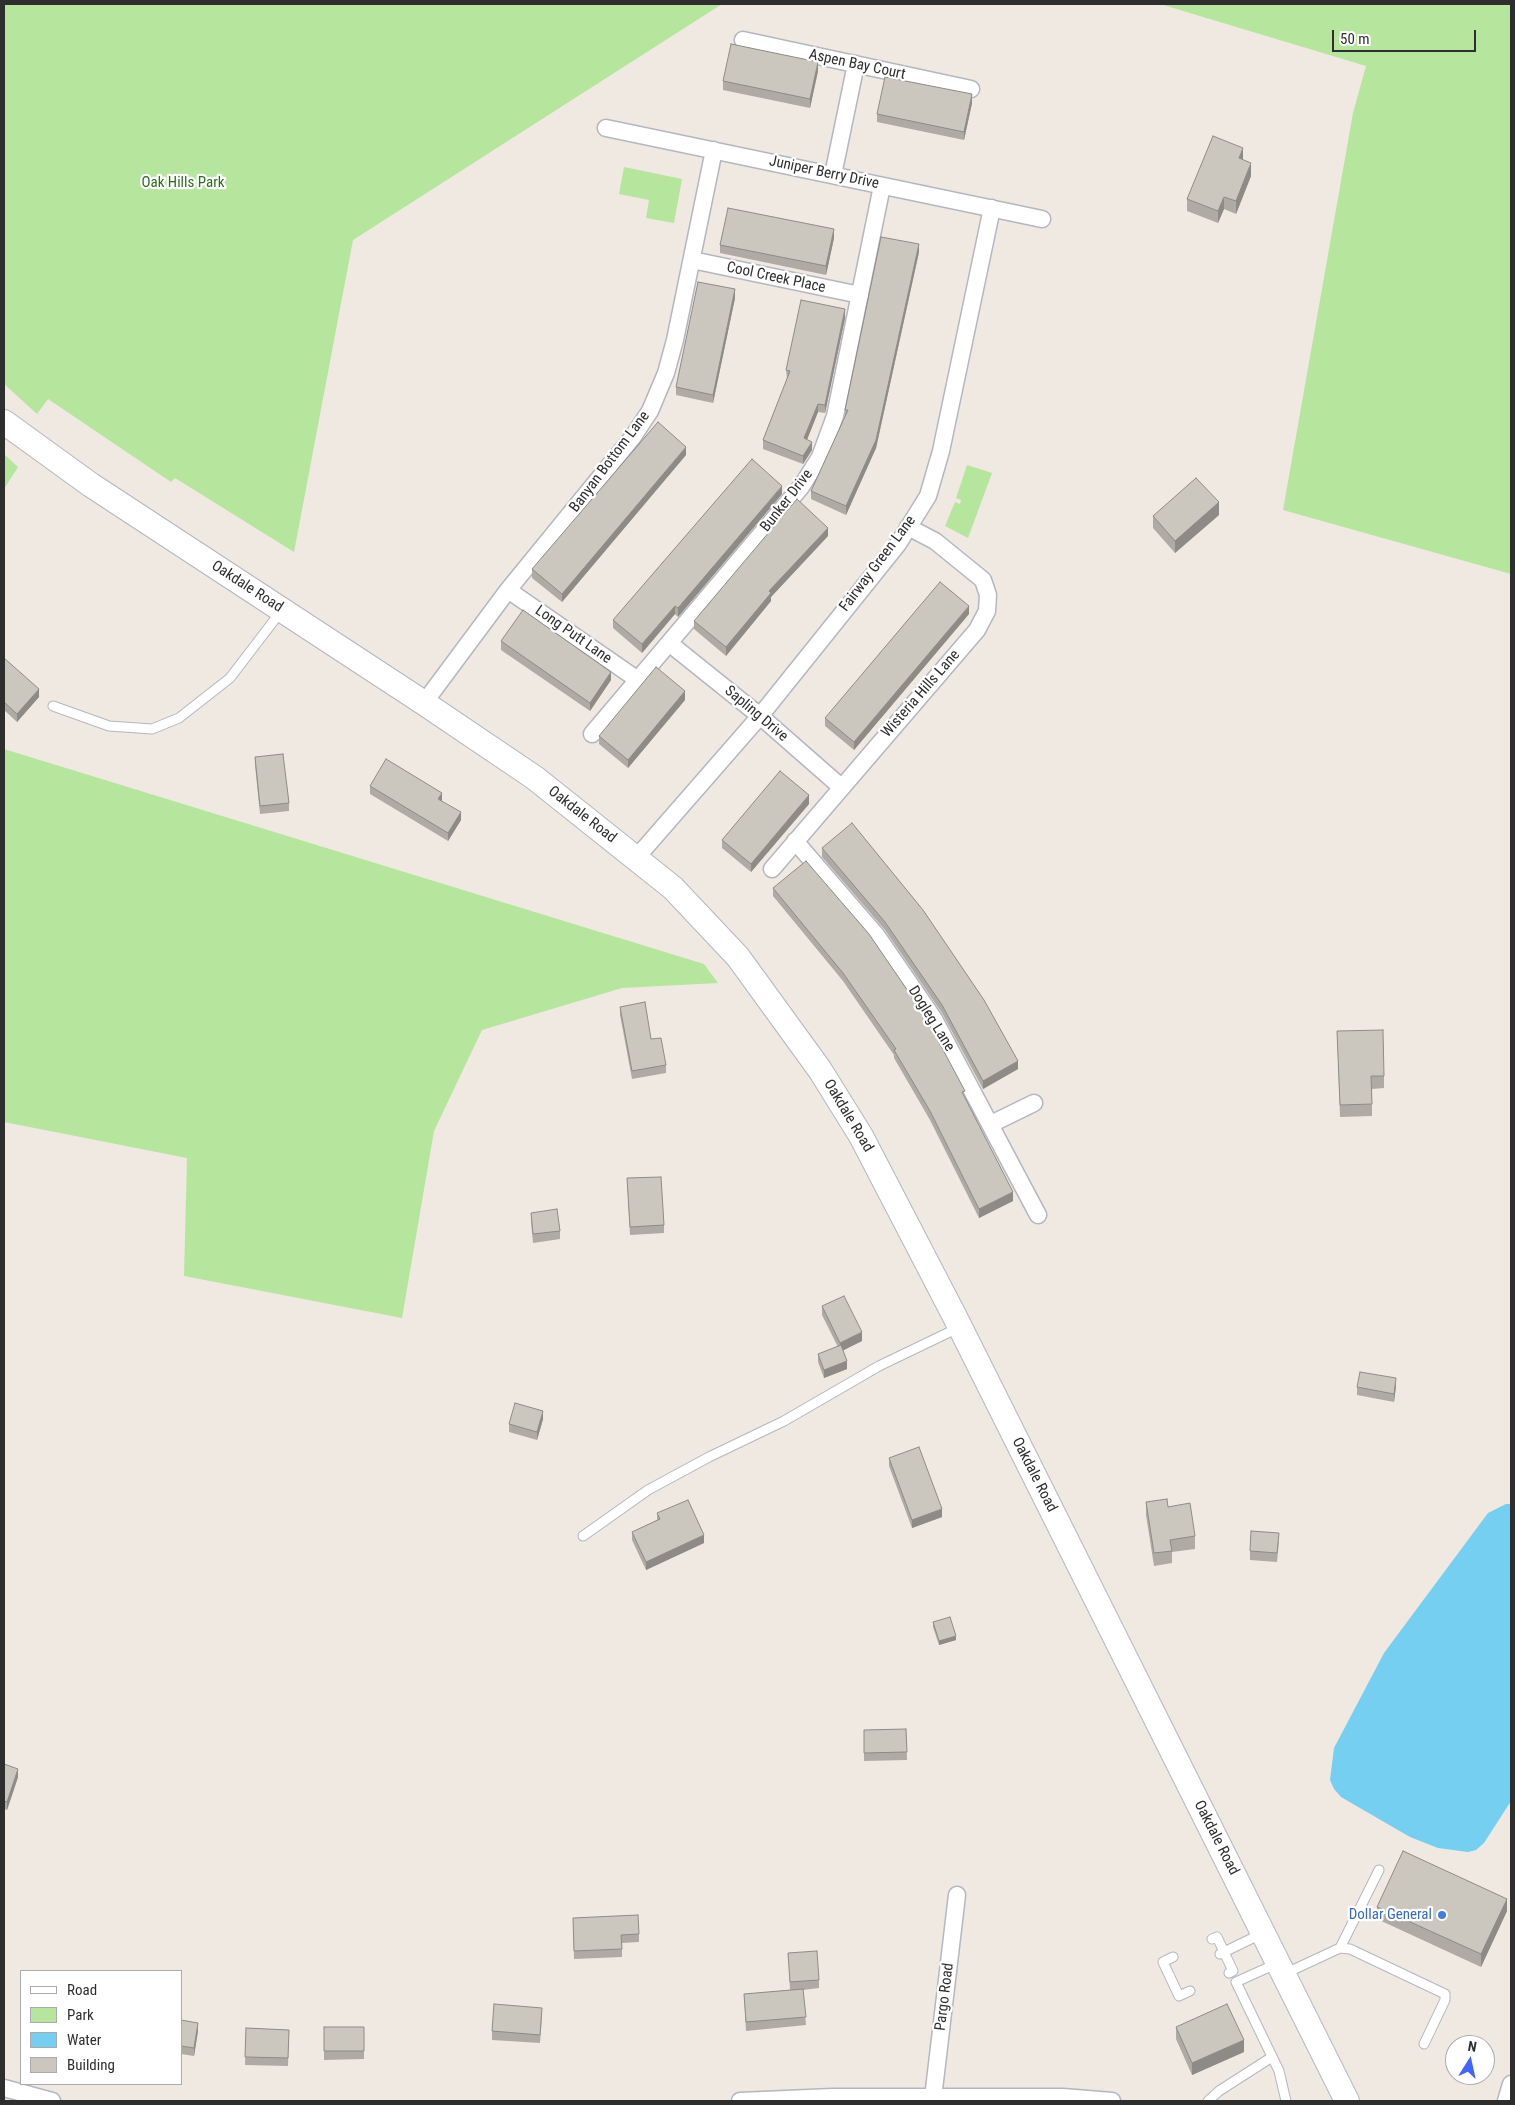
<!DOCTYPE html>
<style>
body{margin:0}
#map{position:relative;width:1515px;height:2105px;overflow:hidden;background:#efe9e1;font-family:"Roboto Condensed",sans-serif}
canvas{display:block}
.frame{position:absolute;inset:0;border:5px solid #2e2e2e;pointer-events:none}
.legend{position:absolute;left:20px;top:1970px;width:162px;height:115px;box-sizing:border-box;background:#fff;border:1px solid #ababab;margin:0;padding:6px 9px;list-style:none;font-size:15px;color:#2e2e2e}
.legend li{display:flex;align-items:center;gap:10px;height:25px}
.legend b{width:25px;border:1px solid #ababab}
.north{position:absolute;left:1445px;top:2035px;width:50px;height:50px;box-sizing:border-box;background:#fff;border:1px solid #ababab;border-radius:50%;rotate:10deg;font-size:14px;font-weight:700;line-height:20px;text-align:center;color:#2e2e2e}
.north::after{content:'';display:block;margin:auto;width:18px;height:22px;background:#4264fb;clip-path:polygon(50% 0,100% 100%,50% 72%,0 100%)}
.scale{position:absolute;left:1332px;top:30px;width:144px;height:22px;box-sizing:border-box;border:2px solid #2e2e2e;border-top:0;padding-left:6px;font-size:15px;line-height:18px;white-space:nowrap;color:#2e2e2e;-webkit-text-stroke:4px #fff;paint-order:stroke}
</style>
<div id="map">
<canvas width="1515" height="2105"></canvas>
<div class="frame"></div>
<ul class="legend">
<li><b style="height:6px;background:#fff"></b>Road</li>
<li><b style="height:14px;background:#b6e59e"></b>Park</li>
<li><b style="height:14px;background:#75cff0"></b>Water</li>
<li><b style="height:14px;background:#cbc7bf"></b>Building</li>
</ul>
<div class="north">N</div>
<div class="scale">50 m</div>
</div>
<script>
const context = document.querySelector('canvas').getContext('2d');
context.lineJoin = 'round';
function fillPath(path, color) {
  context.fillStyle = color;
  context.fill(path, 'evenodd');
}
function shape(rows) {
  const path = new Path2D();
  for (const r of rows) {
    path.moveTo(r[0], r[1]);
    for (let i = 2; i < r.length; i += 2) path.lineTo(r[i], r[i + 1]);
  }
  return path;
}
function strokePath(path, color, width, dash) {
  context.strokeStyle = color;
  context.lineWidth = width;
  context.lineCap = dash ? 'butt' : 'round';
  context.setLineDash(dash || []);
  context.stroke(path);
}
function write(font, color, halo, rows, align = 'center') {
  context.font = font + ' "Roboto Condensed",sans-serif';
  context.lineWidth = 4.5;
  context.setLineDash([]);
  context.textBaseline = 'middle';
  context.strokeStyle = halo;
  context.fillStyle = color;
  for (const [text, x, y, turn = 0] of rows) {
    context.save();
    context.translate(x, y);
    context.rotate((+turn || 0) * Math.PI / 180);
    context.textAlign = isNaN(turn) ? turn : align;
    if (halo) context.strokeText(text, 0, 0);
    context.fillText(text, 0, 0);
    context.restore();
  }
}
fillPath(shape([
 [4,4,722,4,353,240,294,552,175,478,171,482,48,399,37,414,4,384],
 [1160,4,1511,4,1511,574,1283,510,1353,113,1366,66],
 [624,167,682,179,674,223,646,218,649,200,619,194],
 [4,454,18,467,4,489],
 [967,465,992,473,968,538,945,526,955,502,960,504,961,500,956,498],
 [4,749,704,964,718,983,622,988,482,1030,434,1131,402,1318,184,1276,187,1158,4,1122]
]), '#b6e59e');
fillPath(shape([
 [1506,1504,1511,1504,1511,1801,1484,1843,1476,1850,1468,1852,1438,1848,1410,1837,1341,1797,1334,1789,1330,1780,1334,1748,1384,1653,1488,1513]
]), '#75cff0');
const service = shape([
 [53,706,109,726,152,729,179,718,230,678,282,610],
 [583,1536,648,1490,709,1457,784,1421,879,1366,960,1327],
 [1212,1939,1217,1937,1224,1952,1263,1933],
 [1340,1948,1379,1870],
 [1220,1954,1224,1952,1233,1971,1229,1973],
 [1173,1957,1163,1962,1179,1996,1190,1991],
 [1278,1963,1236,1982,1279,2071,1286,2101],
 [1284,1974,1340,1948,1350,1949,1445,1994,1445,2000,1424,2044],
 [1208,2101,1219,2091,1272,2057]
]);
const minor = shape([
 [743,40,971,89],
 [606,128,1042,219],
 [833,175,856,64],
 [692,260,860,295],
 [508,590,638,680],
 [669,643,760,716,841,787],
 [424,703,508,590,632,438,650,411,666,373,675,340,714,150],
 [592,734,801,487,820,457,835,416,882,186],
 [795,841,877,936,934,1019,1038,1215],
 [637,857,760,716,898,544,928,496,941,451,992,208],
 [772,869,977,630,987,611,988,595,983,580,935,541,908,527],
 [991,1124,1034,1103],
 [4,2088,52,2101],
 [933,2098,957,1895],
 [740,2101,832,2097,1063,2097,1112,2101],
 [1506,2101,1511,2084]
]);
const secondary = shape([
 [4,422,91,485,424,703,535,778,673,888,738,957,820,1070,861,1136,954,1315,1347,2101]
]);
strokePath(service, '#b4b7c1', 11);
strokePath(minor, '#b4b7c1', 19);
strokePath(secondary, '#b4b7c1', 26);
strokePath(service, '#fff', 9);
strokePath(minor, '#fff', 16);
strokePath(secondary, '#fff', 24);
fillPath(shape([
 [818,71,810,108,723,90,723,81],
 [972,103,964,140,877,122,877,114],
 [1243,160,1251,176,1236,214,1224,209,1218,223,1187,211,1187,199],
 [834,238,826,275,720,253,720,245],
 [919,252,876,448,846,515,811,499,811,491,845,417,845,410],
 [735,298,713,403,676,395,676,387],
 [845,318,825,413,818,412,807,440,812,450,803,464,763,449,763,440,787,379,786,370],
 [686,455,562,602,532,578,532,569],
 [782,494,678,617,675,614,642,653,613,628,613,620],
 [1219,515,1175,553,1153,528,1153,516],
 [828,536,771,597,771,601,726,656,694,629,694,621],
 [969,614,854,750,825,726,825,718],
 [501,641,611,680,590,711,501,650],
 [4,658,39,697,17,722,4,710],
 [685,700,628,768,599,744,599,736],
 [255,757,289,803,289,811,260,814,255,765],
 [370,786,442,801,461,820,448,841,370,794],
 [809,804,751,872,722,848,722,840],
 [822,848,1018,1069,983,1089,942,1013,885,930,822,857],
 [773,888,965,1098,1013,1201,979,1218,930,1120,894,1058,894,1055,843,981,773,896],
 [620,1007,651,1039,666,1065,666,1073,632,1079,620,1015],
 [1337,1031,1384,1076,1384,1088,1372,1089,1372,1116,1340,1117],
 [627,1178,664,1225,664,1233,630,1235],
 [531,1213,560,1231,560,1239,533,1243,531,1221],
 [822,1306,862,1341,843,1350,847,1369,824,1378,818,1362,818,1354,838,1347,822,1315],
 [1396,1386,1394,1402,1357,1395,1357,1387],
 [543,1419,537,1440,509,1432,509,1424],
 [889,1458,942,1517,912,1528,889,1466],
 [1146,1502,1168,1507,1195,1536,1195,1549,1172,1552,1172,1563,1154,1566,1146,1515],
 [657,1513,704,1543,646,1570,632,1540,632,1532,657,1520],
 [1279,1541,1277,1562,1250,1560,1250,1551],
 [933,1622,956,1640,939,1645,933,1627],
 [906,1729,907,1760,864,1761,864,1730],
 [4,1764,18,1777,7,1810,4,1809],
 [1377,1907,1507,1911,1481,1967,1377,1919],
 [573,1918,639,1934,639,1942,622,1943,622,1957,574,1959],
 [788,1953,819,1980,819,1988,803,1990,806,2025,746,2031,744,1994,790,1990],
 [542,2016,540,2043,492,2040,492,2031],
 [181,2020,198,2031,194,2056,181,2054],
 [324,2027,364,2027,364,2059,324,2060],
 [1176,2027,1244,2052,1192,2075,1176,2039],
 [246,2028,289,2030,288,2066,245,2065]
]), '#afaba4');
fillPath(shape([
 [818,62,818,71,810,108,810,99],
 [972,94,972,103,964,140,964,132],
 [1243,148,1243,160,1239,158],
 [1251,163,1251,176,1236,214,1236,201],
 [1224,197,1224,209,1218,223,1218,211],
 [834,229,834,238,826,275,826,266],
 [919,244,919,252,876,448,846,515,846,506],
 [735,289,735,298,713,403,713,395],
 [845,309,845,318,825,413,825,405],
 [818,404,818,412,804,447,804,438],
 [812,442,812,450,803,464,803,456],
 [686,447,686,455,562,602,562,594],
 [782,486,782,494,678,617,678,608],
 [1219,502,1219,515,1175,553,1175,541],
 [828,528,828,536,771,597,771,601,726,656,726,647,769,591],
 [675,606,675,614,642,653,642,644],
 [969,606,969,614,854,750,854,742],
 [611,672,611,680,590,711,590,703],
 [39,689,39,697,17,722,17,714],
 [685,691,685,700,628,768,628,760],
 [442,793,442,801,438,799],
 [809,795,809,804,751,872,751,864],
 [461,812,461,820,448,841,448,833],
 [1018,1061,1018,1069,983,1089,983,1081],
 [1013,1192,1013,1201,979,1218,979,1209],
 [862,1332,862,1341,840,1352,840,1343],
 [847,1361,847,1369,824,1378,824,1370],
 [1396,1378,1396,1386,1394,1402,1394,1394],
 [543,1411,543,1419,537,1440,537,1432],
 [942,1509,942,1517,912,1528,912,1520],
 [704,1535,704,1543,646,1570,646,1562],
 [956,1636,956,1640,939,1645,939,1641],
 [18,1769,18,1777,7,1810,7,1802],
 [1507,1899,1507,1911,1481,1967,1481,1954],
 [198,2023,198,2031,194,2056,194,2048],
 [1244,2040,1244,2052,1192,2075,1192,2063]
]), '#8e8b86');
const building = shape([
 [731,44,818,62,810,99,723,81,731,44],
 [885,77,972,94,964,132,877,114,885,77],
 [1213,136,1243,148,1239,158,1251,163,1236,201,1224,197,1218,211,1187,199,1213,136],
 [728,208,834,229,826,266,720,245,728,208],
 [881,237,919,244,876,440,846,506,811,491,848,410,845,410,881,237],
 [698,282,735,289,713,395,676,387,698,282],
 [801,300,845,309,825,405,818,404,804,438,812,442,803,456,763,440,790,371,786,370,801,300],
 [658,422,686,447,562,594,532,569,658,422],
 [752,459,782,486,678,608,675,606,642,644,613,620,752,459],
 [1196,478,1219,502,1175,541,1153,516,1196,478],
 [797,499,828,528,769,591,771,593,726,647,694,621,797,499],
 [940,582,969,606,854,742,825,718,940,582],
 [523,610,611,672,590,703,501,641,523,610],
 [4,658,39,689,17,714,4,702,4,658],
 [656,667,685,691,628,760,599,736,656,667],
 [283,754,289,803,260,806,255,757,283,754],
 [386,759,442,793,438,799,461,812,448,833,370,786,386,759],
 [780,771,809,795,751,864,722,840,780,771],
 [852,823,923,910,984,1000,1018,1061,983,1081,942,1005,885,922,822,848,852,823],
 [806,861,869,934,925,1016,965,1091,962,1092,1013,1192,979,1209,930,1111,894,1050,896,1049,843,973,773,888,806,861],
 [645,1002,651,1039,661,1038,666,1065,632,1071,620,1007,645,1002],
 [1383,1030,1384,1076,1371,1076,1372,1104,1340,1105,1337,1031,1383,1030],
 [661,1177,664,1225,630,1227,627,1178,661,1177],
 [557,1209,560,1231,533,1234,531,1213,557,1209],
 [844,1296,862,1332,840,1343,822,1306,844,1296],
 [841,1345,847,1361,824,1370,818,1354,841,1345],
 [1360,1372,1396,1378,1394,1394,1357,1387,1360,1372],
 [515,1403,543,1411,537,1432,509,1424,515,1403],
 [919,1447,942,1509,912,1520,889,1458,919,1447],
 [1167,1499,1168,1507,1190,1503,1195,1536,1170,1540,1172,1551,1154,1553,1146,1502,1167,1499],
 [688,1500,704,1535,646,1562,632,1532,660,1519,657,1513,688,1500],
 [1251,1531,1279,1533,1277,1553,1250,1551,1251,1531],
 [950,1617,956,1636,939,1641,933,1622,950,1617],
 [906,1729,907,1752,864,1753,864,1730,906,1729],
 [4,1764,18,1769,7,1802,4,1801,4,1764],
 [1403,1851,1507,1899,1481,1954,1377,1907,1403,1851],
 [638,1915,639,1934,621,1935,622,1949,574,1951,573,1918,638,1915],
 [817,1951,819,1980,790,1982,788,1953,817,1951],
 [803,1989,806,2017,746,2022,744,1994,803,1989],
 [494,2004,542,2008,540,2035,492,2031,494,2004],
 [1227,2004,1244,2040,1192,2063,1176,2027,1227,2004],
 [181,2020,198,2023,194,2048,181,2046,181,2020],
 [324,2027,364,2027,364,2051,324,2051,324,2027],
 [246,2028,289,2030,288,2058,245,2057,246,2028]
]);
fillPath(building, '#cbc7bf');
strokePath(building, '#8e8b86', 1);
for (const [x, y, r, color] of [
 [1442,1915,5,"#3f7fe0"]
]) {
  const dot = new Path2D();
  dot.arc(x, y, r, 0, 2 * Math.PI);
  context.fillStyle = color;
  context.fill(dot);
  strokePath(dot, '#fff', 2);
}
write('15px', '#2e2e2e', '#fff', [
 ["Aspen Bay Court",857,65,12],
 ["Juniper Berry Drive",824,173,12],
 ["Cool Creek Place",776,278,12],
 ["Banyan Bottom Lane",610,462,-53],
 ["Bunker Drive",787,501,-52],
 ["Fairway Green Lane",878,564,-53],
 ["Oakdale Road",247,587,33],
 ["Long Putt Lane",573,635,35],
 ["Wisteria Hills Lane",921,694,-49],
 ["Sapling Drive",756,714,40],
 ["Oakdale Road",582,815,38],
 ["Dogleg Lane",931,1019,58],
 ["Oakdale Road",848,1116,59],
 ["Oakdale Road",1034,1475,63],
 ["Oakdale Road",1216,1838,63],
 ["Pargo Road",945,1997,-83]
]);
write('15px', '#2c6e1b', '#fff', [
 ["Oak Hills Park",183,183]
]);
write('15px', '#366cbe', '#fff', [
 ["Dollar General",1432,1915]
], 'right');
</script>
